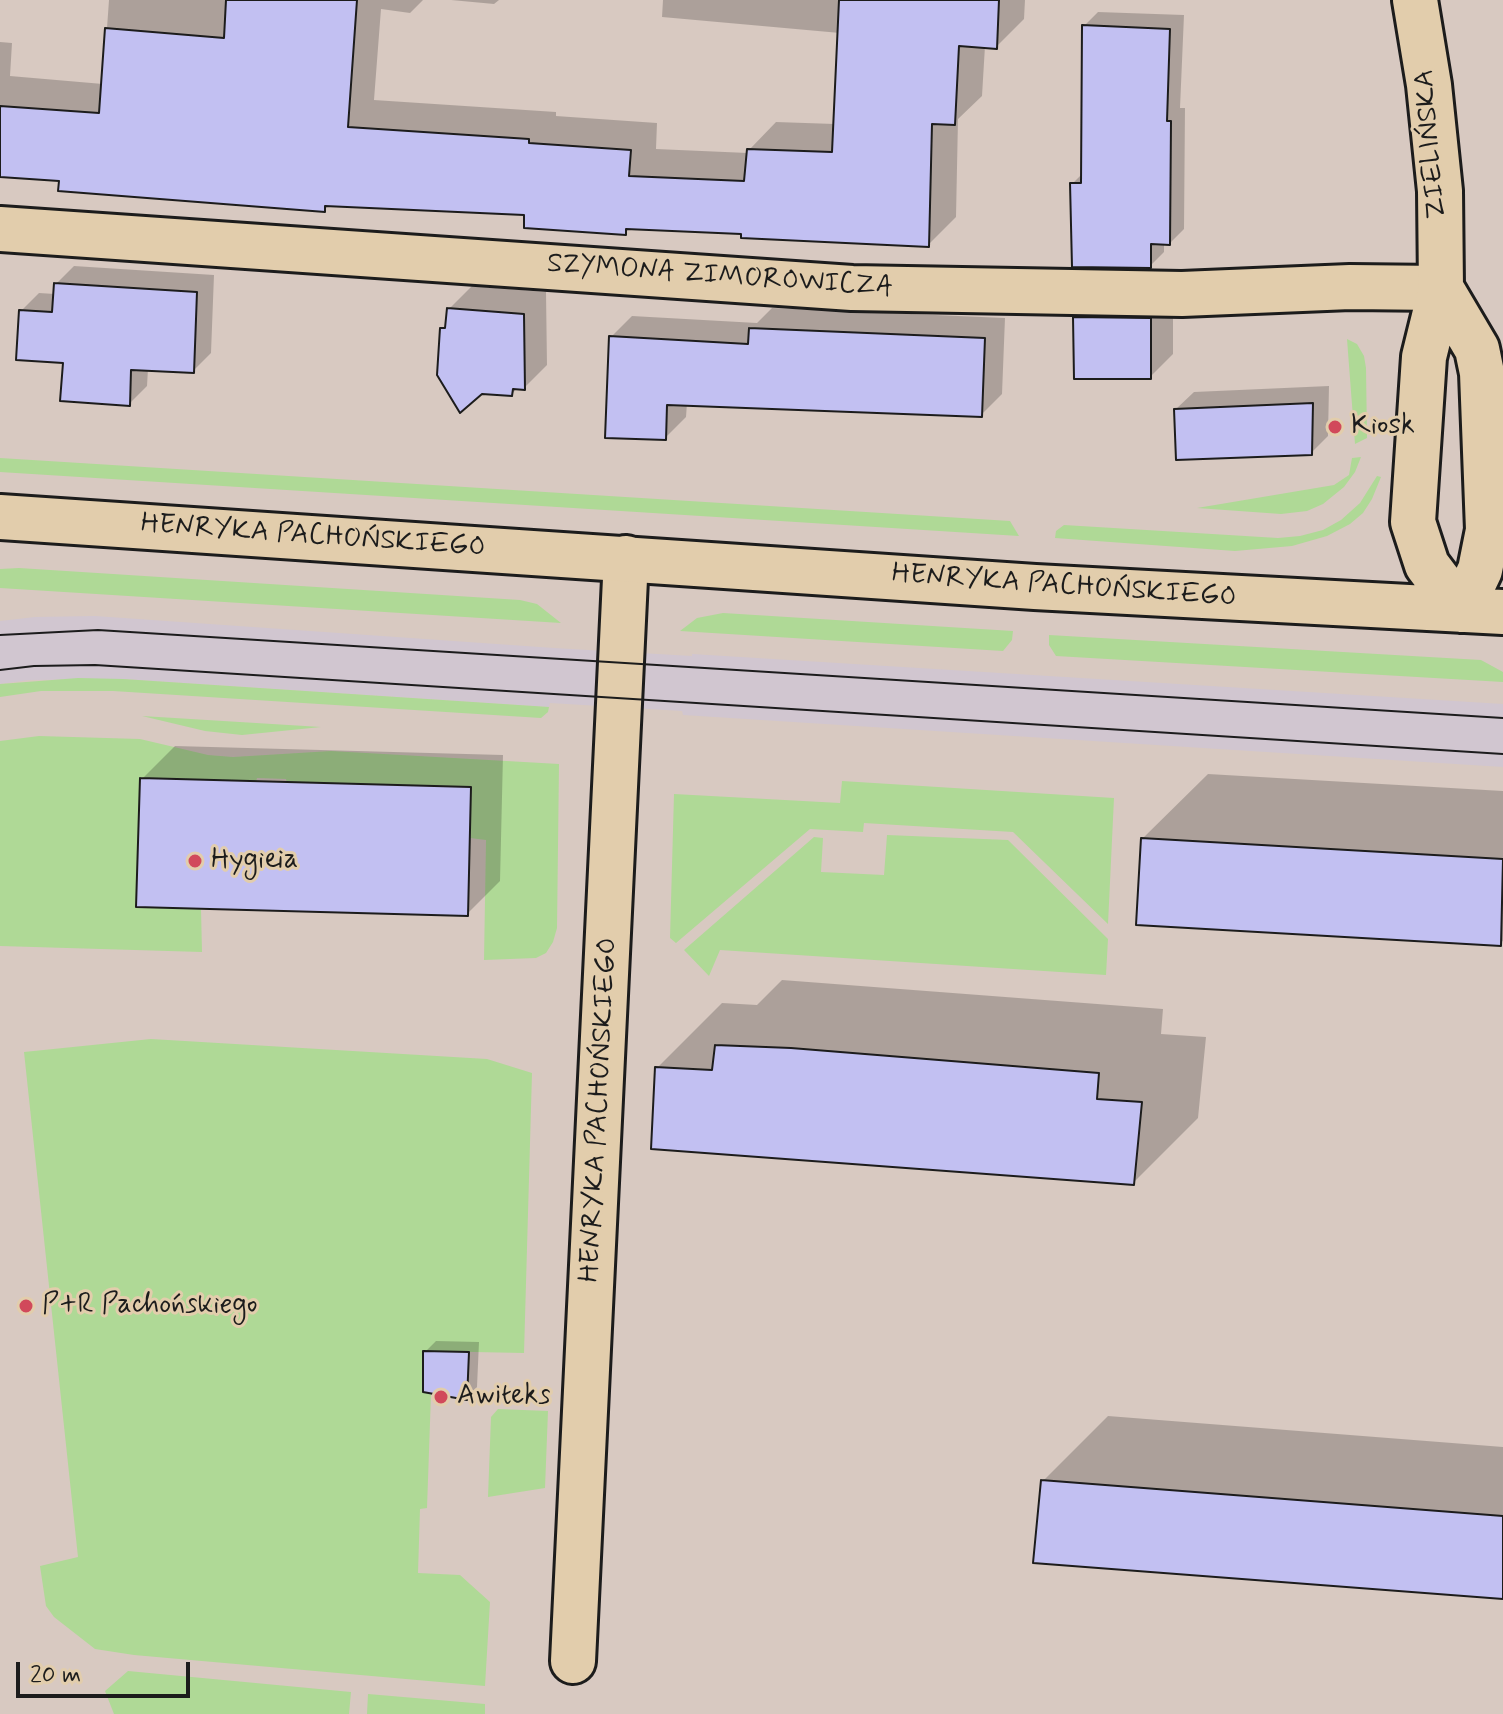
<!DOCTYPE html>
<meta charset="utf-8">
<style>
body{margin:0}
#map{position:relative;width:1503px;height:1714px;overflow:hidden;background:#d8c9c1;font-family:Mynerve,sans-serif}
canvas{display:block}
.scale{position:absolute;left:16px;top:1662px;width:174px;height:36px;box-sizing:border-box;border:4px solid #1c1c1c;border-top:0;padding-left:10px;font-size:24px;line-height:28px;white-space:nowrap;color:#1c1c1c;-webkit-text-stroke:6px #e2cdac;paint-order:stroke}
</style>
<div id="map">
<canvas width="1503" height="1714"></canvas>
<div class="scale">20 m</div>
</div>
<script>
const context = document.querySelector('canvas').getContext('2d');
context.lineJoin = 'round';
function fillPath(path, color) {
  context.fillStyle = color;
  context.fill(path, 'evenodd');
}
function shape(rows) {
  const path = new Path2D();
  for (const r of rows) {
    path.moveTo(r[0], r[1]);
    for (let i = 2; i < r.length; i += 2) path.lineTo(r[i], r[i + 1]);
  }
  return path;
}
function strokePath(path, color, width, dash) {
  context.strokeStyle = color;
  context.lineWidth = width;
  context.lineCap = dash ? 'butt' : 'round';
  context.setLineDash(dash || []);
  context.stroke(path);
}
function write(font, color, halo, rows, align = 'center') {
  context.font = font + ' Mynerve,sans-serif';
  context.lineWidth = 6;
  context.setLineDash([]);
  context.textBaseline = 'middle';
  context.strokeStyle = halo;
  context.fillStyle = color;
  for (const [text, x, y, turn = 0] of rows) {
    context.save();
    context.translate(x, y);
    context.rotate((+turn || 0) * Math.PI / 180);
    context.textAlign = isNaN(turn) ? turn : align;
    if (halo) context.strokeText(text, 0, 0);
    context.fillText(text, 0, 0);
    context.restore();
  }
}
fillPath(shape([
 [95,616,554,648,692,656,692,654,1503,704,1503,767,683,715,682,711,550,703,549,707,123,679,29,680,0,684,0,621,35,617]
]), '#d1c6d0');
fillPath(shape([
 [1347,339,1357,344,1364,356,1366,368,1367,438,1355,444],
 [1361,457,1355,472,1344,487,1323,504,1307,511,1281,514,1197,508,1334,485,1349,475,1352,458],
 [0,458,1010,521,1019,536,0,472],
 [1377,476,1381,477,1372,499,1363,513,1350,524,1327,536,1292,546,1235,551,1055,538,1056,531,1064,525,1278,538,1300,536,1323,530,1341,520,1360,503],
 [19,568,520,600,537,604,561,623,0,588,0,569],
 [723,613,1013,631,1012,640,1003,651,680,631,697,618],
 [1049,635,1481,660,1503,672,1503,682,1056,656,1049,645],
 [78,678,123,679,549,707,548,712,541,718,113,691,41,691,0,697,0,684],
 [142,716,321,727,242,735,205,731],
 [39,736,140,739,208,755,233,757,331,751,559,764,557,928,553,942,546,953,536,958,484,960,486,840,470,838,471,787,287,783,286,779,257,778,256,782,136,907,201,909,202,952,0,946,0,741],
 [842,781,1114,798,1108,924,1013,832,864,823,863,832,810,829,676,943,670,938,674,794,840,803],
 [887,835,1008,840,1108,939,1106,975,720,950,709,976,684,950,814,837,823,838,821,872,884,875],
 [151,1039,487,1059,532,1073,524,1353,423,1351,423,1392,431,1394,427,1508,420,1509,418,1573,460,1575,490,1602,485,1686,134,1655,95,1649,54,1617,46,1606,40,1566,78,1557,24,1052],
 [498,1409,548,1411,545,1488,488,1497,491,1417],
 [128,1671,351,1692,349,1714,114,1714,105,1691],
 [368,1694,485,1704,485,1714,367,1714]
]), '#afd996');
fillPath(shape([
 [109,0,423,0,410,13,381,9,374,100,556,112,556,116,657,123,656,149,748,153,749,150,776,122,835,124,840,33,662,17,663,0,1025,0,1024,19,996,47,985,46,982,96,958,119,956,217,928,245,631,227,625,233,526,213,330,204,324,210,61,179,0,175,0,42,12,43,10,76,103,84],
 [451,0,499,0,494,4],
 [1098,12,1184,15,1180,108,1185,108,1184,229,1170,243,1164,243,1164,252,1150,266,1072,184,1083,173,1084,26],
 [74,266,214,275,211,353,193,371,148,369,147,386,129,404,65,361,21,311,39,293,55,294,56,284],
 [472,286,546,292,547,365,524,388,518,387,512,394,442,329,448,323,449,309],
 [1097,295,1173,297,1173,354,1150,377,1075,318],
 [772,308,1005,318,1002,394,981,415,687,403,686,417,665,438,611,337,632,316,757,323],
 [1329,386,1328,436,1311,453,1176,409,1194,392],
 [175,746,503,755,500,881,467,914,142,779],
 [1208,774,1503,791,1503,941,1500,943,1142,839],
 [782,980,1163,1009,1161,1034,1206,1037,1198,1118,1133,1183,657,1068,722,1003,757,1005],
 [436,1341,479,1342,477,1387,466,1398,425,1352],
 [1108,1416,1503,1447,1503,1597,1043,1481]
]), '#0003');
const building = shape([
 [226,0,357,0,348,127,529,139,529,143,631,150,629,176,744,181,747,149,832,152,839,0,999,0,997,49,959,46,955,125,932,124,929,247,741,238,741,234,626,229,626,235,524,228,524,215,325,206,325,212,58,191,59,181,0,177,0,106,99,113,105,28,224,38,226,0],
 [1082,25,1170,29,1167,121,1171,121,1170,245,1151,244,1151,268,1072,267,1070,183,1081,183,1082,25],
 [54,283,197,292,194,373,131,370,130,406,60,401,63,363,16,360,19,310,52,312,54,283],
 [447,308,524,314,525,390,513,389,512,396,482,394,460,413,437,375,440,328,445,328,447,308],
 [1073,317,1151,318,1151,379,1074,379,1073,317],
 [749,328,985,338,982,417,667,405,666,440,605,438,609,336,748,344,749,328],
 [1313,403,1312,455,1176,460,1174,409,1313,403],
 [140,778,471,787,468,916,136,907,140,778],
 [1141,838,1503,859,1501,946,1136,925,1141,838],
 [715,1045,791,1048,1099,1073,1097,1099,1142,1102,1134,1185,651,1149,655,1067,712,1070,715,1045],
 [423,1351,469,1352,467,1400,423,1392,423,1351],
 [1041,1480,1503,1516,1503,1599,1033,1563,1041,1480]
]);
fillPath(building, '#c2c0f2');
strokePath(building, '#1c1c1c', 2);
const street = shape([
 [0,229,852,288,1182,294,1350,287,1441,288],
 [573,1661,626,558]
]);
const secondary = shape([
 [1415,0,1429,85,1440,191,1441,288,1424,357,1413,522,1427,565,1461,610],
 [1441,288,1477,349,1482,373,1488,530,1480,570,1461,610],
 [0,517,1035,587,1503,612]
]);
strokePath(street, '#1c1c1c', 50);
strokePath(secondary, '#1c1c1c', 50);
strokePath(street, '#e2cdac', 44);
strokePath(secondary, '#e2cdac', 44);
strokePath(shape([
 [0,635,98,630,1503,718],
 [0,670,34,666,95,665,1503,754]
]), '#1c1c1c', 2);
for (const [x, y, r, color] of [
 [1335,427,8,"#d1495b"],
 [195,861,8,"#d1495b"],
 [26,1306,8,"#d1495b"],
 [441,1397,8,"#d1495b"]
]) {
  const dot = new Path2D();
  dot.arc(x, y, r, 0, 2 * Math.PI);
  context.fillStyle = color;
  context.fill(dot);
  strokePath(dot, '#e2cdac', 3);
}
write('28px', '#1c1c1c', '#e2cdac', [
 ["ZIELIŃSKA",1432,144,-95],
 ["SZYMONA ZIMOROWICZA",720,277,4],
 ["HENRYKA PACHOŃSKIEGO",313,537,4],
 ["HENRYKA PACHOŃSKIEGO",1064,587,4],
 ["HENRYKA PACHOŃSKIEGO",600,1110,-87]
]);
write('28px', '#1c1c1c', '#e2cdac', [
 ["Kiosk",1351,427],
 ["Hygieia",211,861],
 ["P+R Pachońskiego",42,1306],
 ["Awiteks",457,1397]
], 'left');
</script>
